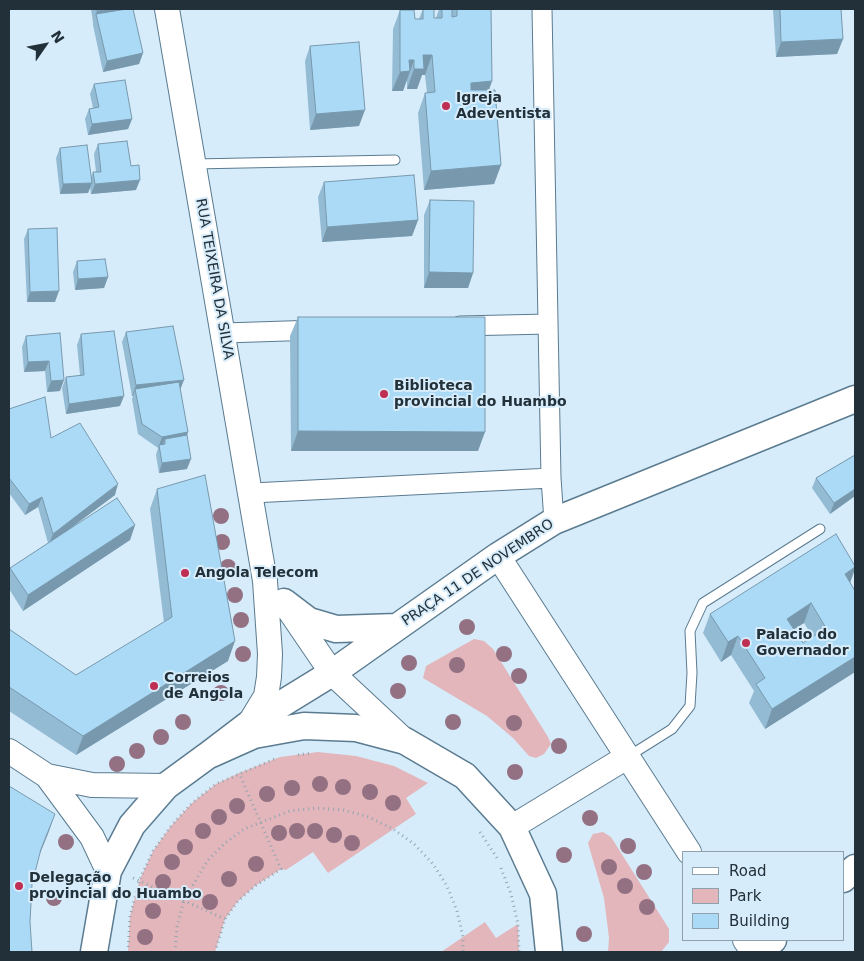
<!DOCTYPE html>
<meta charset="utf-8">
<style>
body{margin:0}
#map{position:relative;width:864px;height:961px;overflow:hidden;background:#d7ecfa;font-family:"DejaVu Sans",sans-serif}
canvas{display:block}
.frame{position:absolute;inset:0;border:10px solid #223039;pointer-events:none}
.legend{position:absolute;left:682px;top:851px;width:162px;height:90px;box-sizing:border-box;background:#d7ecfa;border:1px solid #8fa1ad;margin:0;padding:6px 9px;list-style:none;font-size:15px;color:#223039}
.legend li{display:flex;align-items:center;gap:10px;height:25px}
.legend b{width:25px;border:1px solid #8fa1ad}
.north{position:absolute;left:20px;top:20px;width:50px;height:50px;-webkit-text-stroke:4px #d7ecfa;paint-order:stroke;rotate:57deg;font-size:14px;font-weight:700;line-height:20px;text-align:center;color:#223039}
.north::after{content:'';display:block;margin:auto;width:18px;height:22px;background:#223039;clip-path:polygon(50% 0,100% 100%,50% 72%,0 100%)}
</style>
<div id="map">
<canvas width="864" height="961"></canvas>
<div class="frame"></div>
<ul class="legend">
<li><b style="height:6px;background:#fff"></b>Road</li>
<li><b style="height:14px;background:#e2b6ba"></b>Park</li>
<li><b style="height:14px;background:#abdaf7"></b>Building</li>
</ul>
<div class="north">N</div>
</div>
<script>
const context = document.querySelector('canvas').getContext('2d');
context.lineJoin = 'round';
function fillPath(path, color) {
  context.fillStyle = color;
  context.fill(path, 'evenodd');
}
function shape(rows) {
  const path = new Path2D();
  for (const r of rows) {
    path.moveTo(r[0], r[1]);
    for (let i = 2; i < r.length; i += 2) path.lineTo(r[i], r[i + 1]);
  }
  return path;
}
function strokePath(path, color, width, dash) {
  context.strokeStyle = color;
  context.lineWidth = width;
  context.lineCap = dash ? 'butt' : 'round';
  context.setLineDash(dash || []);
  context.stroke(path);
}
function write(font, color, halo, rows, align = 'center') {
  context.font = font + ' "DejaVu Sans",sans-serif';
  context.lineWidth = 4;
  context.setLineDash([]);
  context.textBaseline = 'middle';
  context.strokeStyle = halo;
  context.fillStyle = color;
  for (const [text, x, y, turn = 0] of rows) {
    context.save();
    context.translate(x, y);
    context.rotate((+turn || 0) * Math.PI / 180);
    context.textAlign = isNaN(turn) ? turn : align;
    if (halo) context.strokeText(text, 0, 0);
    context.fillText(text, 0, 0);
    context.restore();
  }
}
fillPath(shape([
 [474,639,484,641,493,649,548,737,551,744,544,754,536,758,529,756,513,738,487,716,423,678,426,666],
 [318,752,356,756,394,766,428,783,406,798,416,814,328,873,313,852,286,870,281,869,255,886,238,901,225,919,215,952,128,952,130,916,140,879,153,851,171,826,192,803,216,784,239,773,280,757],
 [603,832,611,837,669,929,669,942,661,952,608,952,609,938,604,898,588,843,593,834],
 [485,922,496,938,518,924,519,952,441,952]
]), '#e2b6ba');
const service = shape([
 [194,164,395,160],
 [629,756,672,729,690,706,692,673,690,631,703,603,820,529]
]);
const minor = shape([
 [542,9,551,478,554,521],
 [460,326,548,324],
 [224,333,317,330],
 [252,493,551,478]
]);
const tertiary = shape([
 [167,9,265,581,270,654,269,677,266,696,249,724],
 [498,556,689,852],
 [287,607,332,673,405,741],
 [9,751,47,776,92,837,108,871],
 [47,776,92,785,166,786],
 [512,827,627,757],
 [745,940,753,952]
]);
const secondary = shape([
 [284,602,309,621,336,629,397,627],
 [207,756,249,724,332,673,498,556,554,521,855,399],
 [843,879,855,868],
 [94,952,108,871,132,825,166,786,207,756,254,735,304,726,356,728,405,741,465,776,512,827,543,894,549,952],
 [759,952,773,940]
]);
strokePath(service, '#5a7b90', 11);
strokePath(minor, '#5a7b90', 21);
strokePath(tertiary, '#5a7b90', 26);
strokePath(secondary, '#5a7b90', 29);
strokePath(shape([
 [298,755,311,753],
 [480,832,497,858],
 [501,868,511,894,518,924,519,952],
 [133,878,225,919],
 [128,952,130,916,140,879,153,851,171,826,192,803,216,784,277,758],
 [175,952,177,927,184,900,208,860,225,843,244,829,290,811,317,808,344,810,369,817,393,829,414,844,433,864,447,886,457,911,463,937,463,952],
 [215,952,225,919,238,901,255,886,281,869,239,773]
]), '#92a5b1', 3, [1, 4]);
strokePath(service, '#fff', 9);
strokePath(minor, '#fff', 19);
strokePath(tertiary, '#fff', 24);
strokePath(secondary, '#fff', 26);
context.fillStyle = '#937183';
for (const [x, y] of [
 [221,516],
 [222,542],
 [228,567],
 [235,595],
 [241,620],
 [467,627],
 [243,654],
 [504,654],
 [409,663],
 [457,665],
 [519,676],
 [398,691],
 [221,693],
 [183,722],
 [453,722],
 [514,723],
 [161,737],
 [559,746],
 [137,751],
 [117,764],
 [515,772],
 [320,784],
 [343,787],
 [292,788],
 [370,792],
 [267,794],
 [393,803],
 [237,806],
 [219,817],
 [590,818],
 [203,831],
 [297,831],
 [315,831],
 [279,833],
 [334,835],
 [66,842],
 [352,843],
 [628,846],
 [185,847],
 [564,855],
 [172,862],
 [256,864],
 [609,867],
 [644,872],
 [229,879],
 [163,882],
 [625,886],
 [54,898],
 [210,902],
 [647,907],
 [153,911],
 [584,934],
 [145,937]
]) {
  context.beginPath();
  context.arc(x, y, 8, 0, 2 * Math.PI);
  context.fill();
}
fillPath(shape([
 [91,9,133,9,143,53,139,64,103,72,93,25,93,22],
 [423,9,434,18,436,18,439,9,491,9,492,81,489,90,501,165,494,184,424,190,418,113,425,93,427,93,425,75,422,75,417,89,407,89,407,80,403,91,392,91,393,29,400,10,415,19,419,19],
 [773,9,841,9,843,39,837,54,776,57],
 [310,46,359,126,310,130,305,61],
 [94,84,132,119,128,129,88,135,85,119,89,109,93,108,90,94],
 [98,144,136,190,91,194,90,187,88,193,60,194,56,158,60,148,91,177,93,172,96,172,94,154],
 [324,182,418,220,412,236,322,242,318,197],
 [430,200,473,273,468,288,424,288,424,215],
 [28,229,55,302,27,302,24,239],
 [77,261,108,277,104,288,75,290,73,272],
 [298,317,478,451,291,451,290,336],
 [126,332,180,389,188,432,187,435,187,469,159,473,156,455,158,448,138,434,132,399,133,396,132,396,122,342],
 [60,333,60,391,47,392,45,371,24,372,22,347,26,336],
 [81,334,120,406,66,414,62,388,66,377,80,375,77,345],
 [9,409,51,438,115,495,63,534,135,525,130,540,23,611,9,589,9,572,10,568,48,543,38,507,25,515,9,493],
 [855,455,855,496,830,514,812,488,816,478],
 [157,489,228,661,76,755,9,711,9,629,76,675,164,623,150,509],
 [850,583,855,591,855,672,765,729,749,703,754,691,731,655,721,662,703,633,710,614],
 [804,623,813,637,803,643,794,629]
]), '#93bbd4');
fillPath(shape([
 [115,9,133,9,96,14,93,22,97,11],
 [843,39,837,54,776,57,781,42],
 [143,53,139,64,103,72,107,61],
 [423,55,432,55,425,75,422,75,417,89,407,89,414,69],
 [409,60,414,60,403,91,392,91,400,72],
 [492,81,485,101,464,102,471,83],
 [365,110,359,126,310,130,316,114],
 [132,119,128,129,88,135,92,124],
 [501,165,494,184,424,190,431,171],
 [140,180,136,190,91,194,95,184],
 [92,183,88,193,60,194,63,184],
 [418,220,412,236,322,242,327,227],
 [429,272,473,273,468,288,424,288],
 [108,277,104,288,75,290,78,279],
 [59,291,55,302,27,302,30,292],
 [49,361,45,371,24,372,28,362],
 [64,380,60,391,47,392,51,381],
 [184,380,180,390,135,389,133,396,132,396,136,385],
 [124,396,120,406,66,414,69,404],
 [298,431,485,432,478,451,291,451],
 [188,432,184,443,165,444,165,439,162,447,159,445,158,448,162,437],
 [191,459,187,469,159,473,162,463],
 [118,484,115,495,49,544,53,534],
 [855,489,855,496,830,514,834,503],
 [42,497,38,507,25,515,29,504],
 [135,525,130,540,23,611,28,595],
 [855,567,855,569,849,586,845,574],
 [811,603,804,623,780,638,787,619],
 [738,636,731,655,721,662,728,642],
 [235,641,228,661,76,755,83,736],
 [855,657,855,672,765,729,772,709],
 [55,814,48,834,34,868,41,849]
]), '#7899ad');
const building = shape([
 [97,9,115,9,97,11,97,9],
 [127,9,133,9,143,53,107,61,96,14,127,9],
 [423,9,434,9,434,18,442,18,442,9,452,9,452,17,457,16,457,9,491,9,492,81,471,83,471,90,495,90,501,165,431,171,425,93,435,92,432,55,423,55,424,69,414,69,414,60,409,60,410,71,400,72,400,10,414,10,415,19,423,19,423,9],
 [780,9,841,9,843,39,781,42,780,9],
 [359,42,365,110,316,114,310,46,359,42],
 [125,80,132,119,92,124,89,109,99,107,94,84,125,80],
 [127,141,131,166,139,165,140,180,95,184,93,172,101,172,98,144,127,141],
 [87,145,92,183,63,184,60,148,87,145],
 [414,175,418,220,327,227,324,182,414,175],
 [430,200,474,201,473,273,429,272,430,200],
 [57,228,59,291,30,292,28,229,57,228],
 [105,259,108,277,78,279,77,261,105,259],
 [298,317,485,317,485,432,298,431,298,317],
 [173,326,184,380,136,385,126,332,173,326],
 [114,331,124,396,69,404,66,377,84,375,81,334,114,331],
 [60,333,64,380,51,381,49,361,28,362,26,336,60,333],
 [179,382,188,432,162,437,142,424,135,389,179,382],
 [45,397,51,438,80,423,118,484,53,534,42,497,29,504,9,478,9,409,45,397],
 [187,435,191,459,162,463,159,445,165,444,165,439,187,435],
 [855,455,855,489,834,503,816,478,855,455],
 [205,475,235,641,83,736,9,687,9,629,76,675,172,617,157,489,205,475],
 [117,498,135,525,28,595,10,568,117,498],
 [836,534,855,566,855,567,845,574,855,591,855,657,772,709,756,684,765,678,738,636,728,642,710,614,836,534],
 [811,603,826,628,803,643,787,619,811,603],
 [9,786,55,814,41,849,32,884,30,922,32,952,9,952,9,786]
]);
fillPath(building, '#abdaf7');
strokePath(building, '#7899ad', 1);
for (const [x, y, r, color] of [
 [446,106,5,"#bf2f53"],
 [384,394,5,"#bf2f53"],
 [185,573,5,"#bf2f53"],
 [746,643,5,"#bf2f53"],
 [154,686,5,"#bf2f53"],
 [19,886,5,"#bf2f53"]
]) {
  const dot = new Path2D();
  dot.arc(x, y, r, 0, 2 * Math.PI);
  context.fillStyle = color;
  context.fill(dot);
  strokePath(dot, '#d7ecfa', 2);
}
write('bold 14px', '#223039', '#d7ecfa', [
 ["Igreja",456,98],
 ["Adeventista",456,114],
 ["Biblioteca",394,386],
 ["provincial do Huambo",394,402],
 ["Angola Telecom",195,573],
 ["Palacio do",756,635],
 ["Governador",756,651],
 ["Correios",164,678],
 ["de Angola",164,694],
 ["Delegação",29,878],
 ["provincial do Huambo",29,894]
], 'left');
write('14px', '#223039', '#d7ecfa', [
 ["RUA TEIXEIRA DA SILVA",214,279,80],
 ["PRAÇA 11 DE NOVEMBRO",478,573,-34]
]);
</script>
